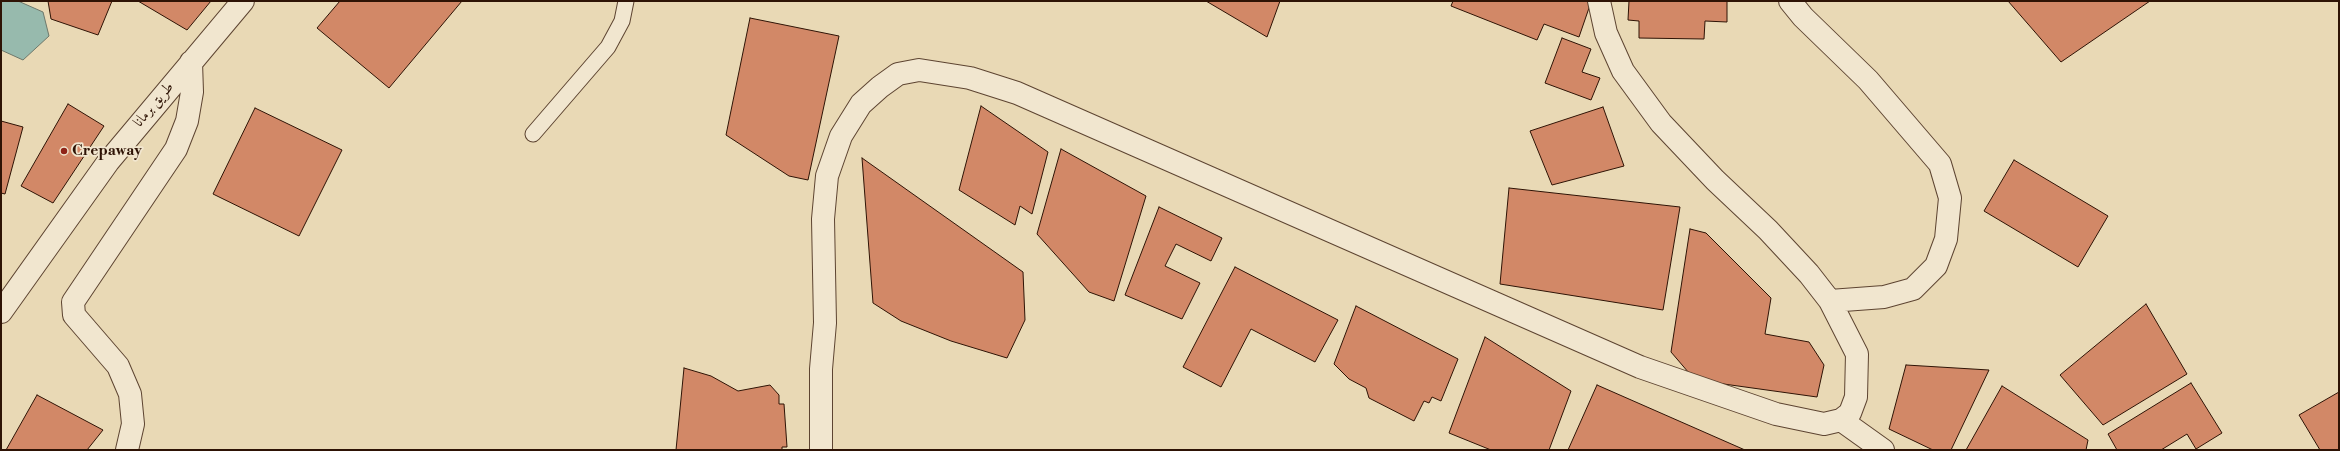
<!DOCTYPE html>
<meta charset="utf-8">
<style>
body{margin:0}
#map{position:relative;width:2340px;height:451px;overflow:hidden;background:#e9d9b5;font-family:"Libre Bodoni",serif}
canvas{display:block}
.frame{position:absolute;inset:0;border:2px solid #2e1305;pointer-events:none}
</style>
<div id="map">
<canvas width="2340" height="451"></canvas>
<div class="frame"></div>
</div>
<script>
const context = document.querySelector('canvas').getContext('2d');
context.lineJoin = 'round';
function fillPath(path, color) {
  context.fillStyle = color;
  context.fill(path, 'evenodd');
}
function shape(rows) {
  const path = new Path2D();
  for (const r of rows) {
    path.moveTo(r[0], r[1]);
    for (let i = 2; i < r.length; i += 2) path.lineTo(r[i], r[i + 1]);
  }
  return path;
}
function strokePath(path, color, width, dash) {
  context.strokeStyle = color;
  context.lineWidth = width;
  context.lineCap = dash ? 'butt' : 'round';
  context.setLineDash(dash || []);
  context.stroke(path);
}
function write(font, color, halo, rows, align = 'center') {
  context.font = font + ' "Libre Bodoni",Amiri,serif';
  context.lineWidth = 3.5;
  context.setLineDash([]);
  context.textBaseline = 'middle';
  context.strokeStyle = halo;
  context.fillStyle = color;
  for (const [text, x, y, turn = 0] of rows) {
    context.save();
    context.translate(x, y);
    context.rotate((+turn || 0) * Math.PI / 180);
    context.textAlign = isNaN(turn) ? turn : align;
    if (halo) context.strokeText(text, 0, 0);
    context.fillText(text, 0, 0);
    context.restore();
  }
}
const water = shape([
 [1,1,18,1,43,12,49,36,23,60,1,50,1,1]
]);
fillPath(water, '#97baad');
strokePath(water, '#6d776a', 1);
const building = shape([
 [48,1,112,1,98,35,51,19,48,1],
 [138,1,211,1,187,30,138,1],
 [340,1,462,1,389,88,317,28,340,1],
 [1206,1,1280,1,1267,37,1206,1],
 [1453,1,1587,1,1590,5,1579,37,1544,24,1537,40,1451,6,1453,1],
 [1629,1,1727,1,1727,22,1705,21,1704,39,1639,38,1639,21,1628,20,1629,1],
 [2008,1,2150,1,2061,62,2008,1],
 [750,18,839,36,808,180,789,176,726,135,750,18],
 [1562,38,1591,49,1582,72,1600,78,1591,100,1545,83,1562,38],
 [68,104,104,126,53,203,21,186,68,104],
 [981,106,1048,152,1032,214,1020,206,1015,225,959,190,981,106],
 [1603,107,1624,166,1552,185,1530,131,1603,107],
 [255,108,342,150,299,236,213,194,255,108],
 [1,121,23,127,5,194,1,193,1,121],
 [1061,149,1146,196,1114,301,1089,292,1037,234,1061,149],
 [862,158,1023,272,1025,320,1007,358,951,341,901,321,873,303,862,158],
 [2014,160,2108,216,2078,267,1984,211,2014,160],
 [1509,188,1680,207,1663,310,1500,284,1509,188],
 [1159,207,1222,238,1211,261,1176,244,1165,266,1200,283,1182,319,1125,295,1159,207],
 [1690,229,1706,233,1771,298,1765,334,1809,342,1824,365,1817,397,1695,380,1671,352,1690,229],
 [1235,267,1338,320,1315,362,1251,329,1221,387,1183,367,1235,267],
 [2146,304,2187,374,2103,425,2060,375,2146,304],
 [1356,306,1458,359,1441,401,1432,397,1429,403,1424,401,1414,421,1369,398,1366,388,1349,379,1334,364,1356,306],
 [1485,337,1571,391,1549,450,1491,450,1449,433,1485,337],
 [1906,365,1989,370,1951,450,1933,450,1889,429,1906,365],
 [684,368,711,376,738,391,770,385,779,395,779,404,784,404,787,447,782,447,782,450,676,450,684,368],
 [2191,383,2222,433,2196,449,2187,434,2161,450,2117,450,2108,434,2191,383],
 [1597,385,1745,450,1568,450,1597,385],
 [2002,386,2088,440,2086,450,1966,450,2002,386],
 [2339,392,2339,450,2320,450,2299,415,2339,392],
 [37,395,103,430,87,450,6,450,37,395]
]);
fillPath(building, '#d28867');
strokePath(building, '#2e1305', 1);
const service = shape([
 [533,134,608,47,622,21,626,1]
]);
const minor = shape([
 [1790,1,1803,17,1868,80,1940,164,1950,198,1946,239,1936,266,1913,289,1884,297,1830,301],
 [1,312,108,162,243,1],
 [1841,420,1883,450],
 [127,450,133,424,130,394,118,366,74,315,73,302,176,149,187,121,192,92,191,62],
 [821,450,821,369,825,323,823,219,827,176,841,136,861,104,880,87,898,74,919,70,970,78,1017,93,1640,367,1776,414,1824,424,1841,420,1850,413,1856,397,1857,354,1830,301,1809,274,1768,230,1715,180,1661,123,1623,71,1606,33,1599,1]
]);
strokePath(service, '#5d4431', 17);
strokePath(minor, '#5d4431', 24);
strokePath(service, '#f1e6cf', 15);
strokePath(minor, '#f1e6cf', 22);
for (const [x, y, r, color] of [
 [64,151,4,"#8f2418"]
]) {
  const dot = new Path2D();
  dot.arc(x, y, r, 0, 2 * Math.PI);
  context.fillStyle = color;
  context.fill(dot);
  strokePath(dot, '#f1e6cf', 1.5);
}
write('15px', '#2e1305', '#f1e6cf', [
 ["طريق برمانا",154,105,-50]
]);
write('bold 15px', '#2e1305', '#f1e6cf', [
 ["Crepaway",72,151]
], 'left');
</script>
